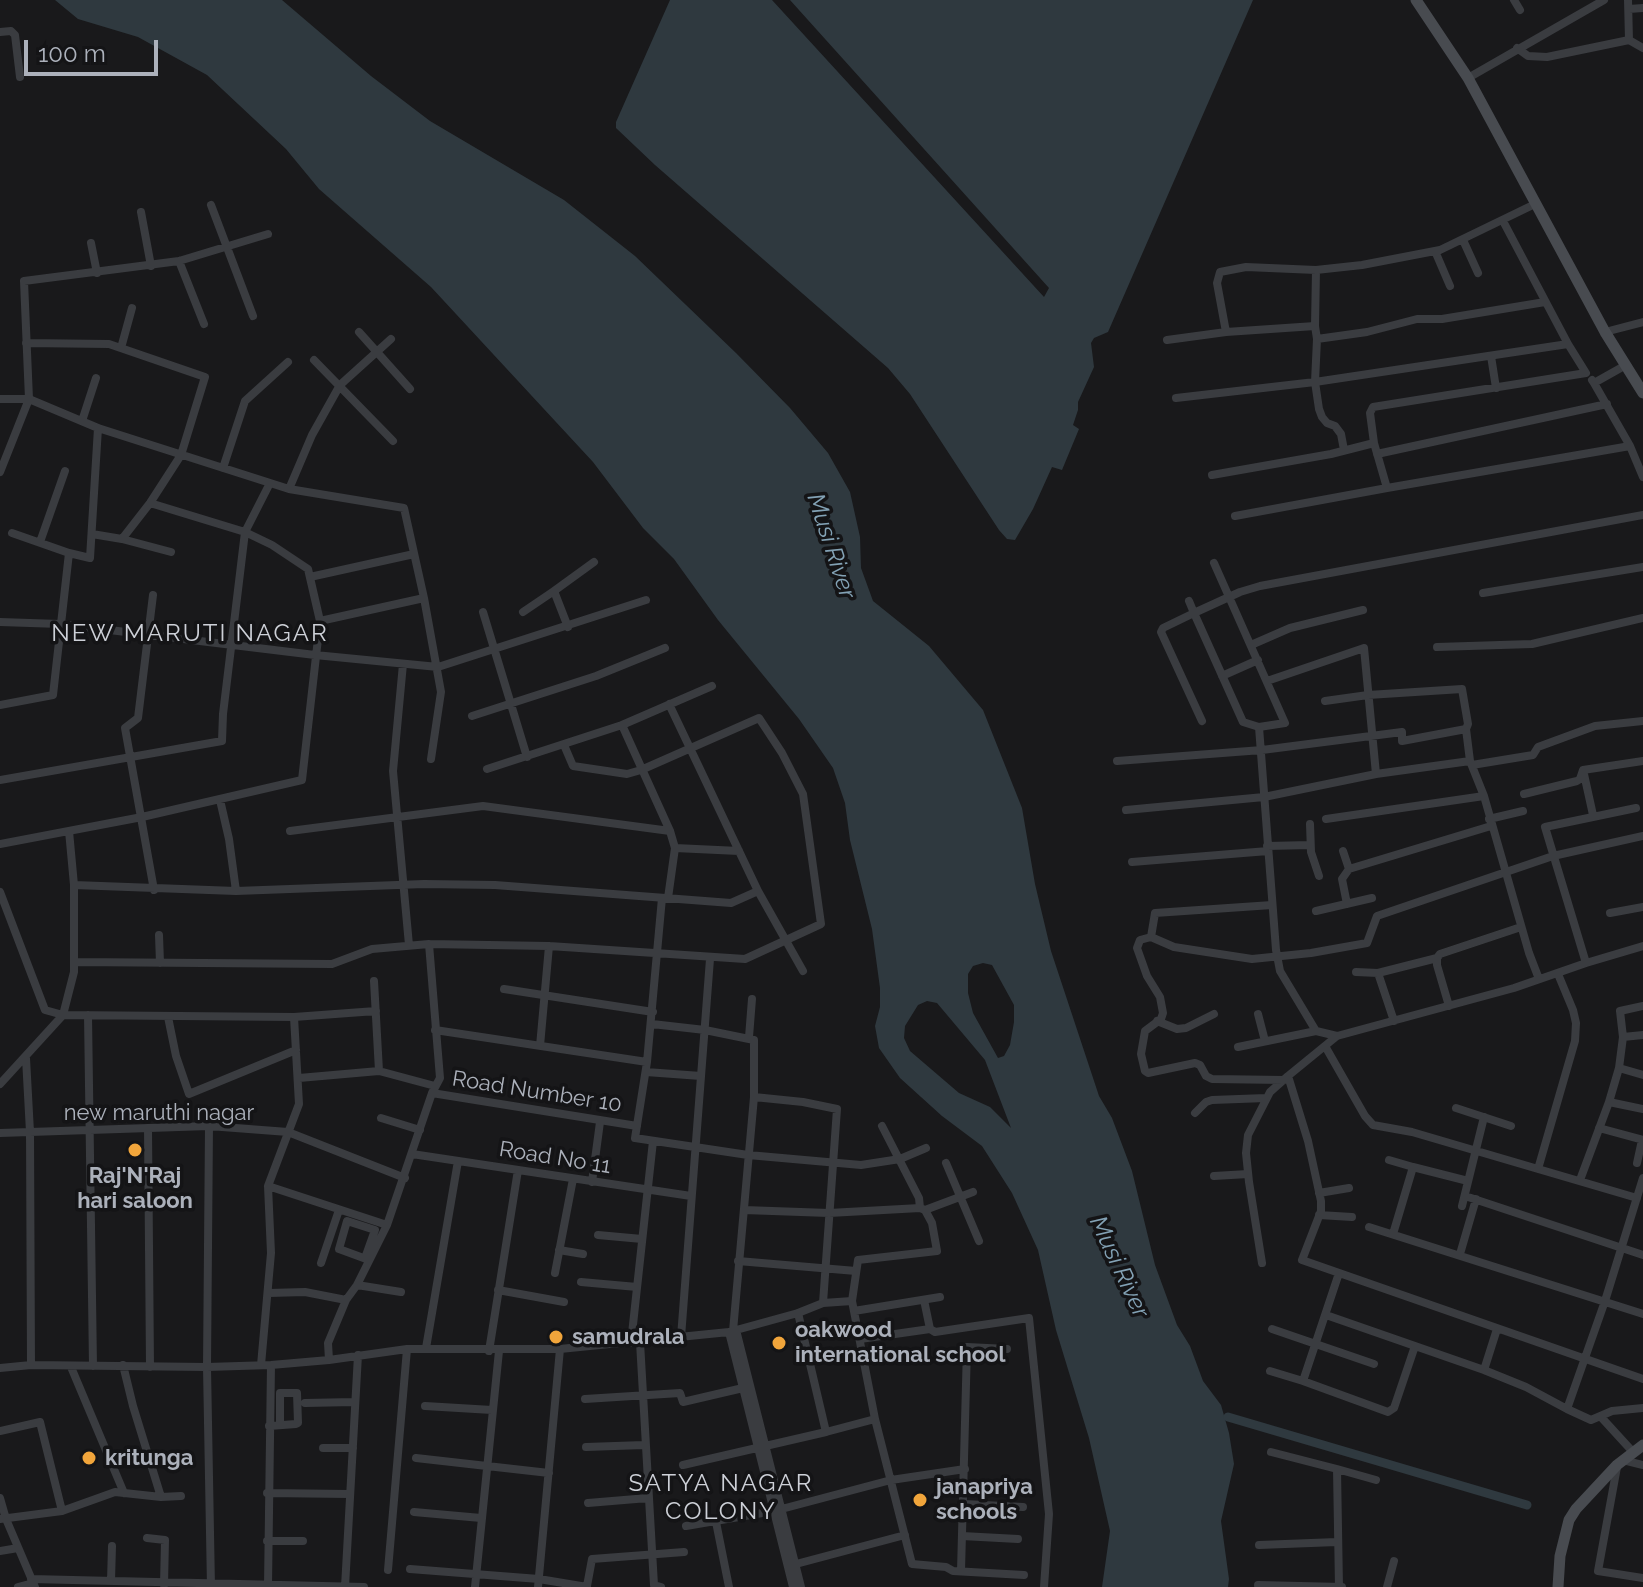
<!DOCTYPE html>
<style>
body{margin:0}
#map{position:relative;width:1643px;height:1587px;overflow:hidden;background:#19191b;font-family:Raleway,sans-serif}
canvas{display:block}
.scale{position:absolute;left:24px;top:40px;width:134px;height:36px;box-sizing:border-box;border:4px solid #acb1bb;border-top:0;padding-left:10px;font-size:24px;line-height:28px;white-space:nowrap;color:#acb1bb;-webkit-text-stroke:6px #141416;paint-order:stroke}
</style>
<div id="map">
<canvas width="1643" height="1587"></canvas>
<div class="scale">100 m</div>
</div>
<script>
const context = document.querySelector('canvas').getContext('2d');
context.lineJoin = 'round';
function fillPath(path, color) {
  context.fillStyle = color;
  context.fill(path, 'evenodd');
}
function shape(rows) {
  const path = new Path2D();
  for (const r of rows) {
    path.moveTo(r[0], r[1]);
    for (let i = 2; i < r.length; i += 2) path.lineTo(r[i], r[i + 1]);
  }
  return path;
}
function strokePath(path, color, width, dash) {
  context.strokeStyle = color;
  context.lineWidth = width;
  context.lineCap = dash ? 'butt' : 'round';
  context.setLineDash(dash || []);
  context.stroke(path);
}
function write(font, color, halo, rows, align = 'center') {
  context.font = font + ' Raleway,sans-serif';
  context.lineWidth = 7;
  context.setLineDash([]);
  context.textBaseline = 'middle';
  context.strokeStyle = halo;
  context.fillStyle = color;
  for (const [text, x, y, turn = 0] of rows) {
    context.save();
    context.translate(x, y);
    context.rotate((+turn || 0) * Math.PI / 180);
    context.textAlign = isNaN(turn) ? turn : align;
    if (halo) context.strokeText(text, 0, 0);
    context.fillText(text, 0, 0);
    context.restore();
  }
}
fillPath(shape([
 [55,0,282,0,371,76,430,121,564,200,635,256,736,353,790,408,828,453,850,492,860,537,861,568,873,601,929,646,983,710,1022,808,1035,884,1051,951,1099,1096,1112,1118,1132,1171,1155,1265,1177,1325,1190,1346,1203,1381,1221,1405,1229,1433,1234,1464,1221,1521,1229,1579,1228,1587,1102,1587,1110,1531,1089,1438,1056,1330,1038,1250,1012,1193,982,1146,942,1116,900,1078,879,1048,875,1026,880,1007,880,988,872,929,850,840,845,803,833,768,799,719,718,620,674,559,643,528,593,462,431,287,319,189,286,149,207,75,138,37,78,19],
 [983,963,992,965,1014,1005,1014,1022,1010,1045,1004,1056,998,1058,973,1013,968,993,968,974,973,966],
 [927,1001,937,1003,985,1060,1011,1128,990,1107,959,1093,910,1051,904,1038,905,1026,918,1005],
 [670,0,772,0,1044,297,1049,288,790,0,1253,0,1108,332,1094,338,1091,343,1094,367,1078,402,1078,410,1073,425,1079,429,1062,470,1052,467,1033,509,1015,540,1007,539,999,530,910,394,888,368,655,165,616,128,616,122]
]), '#2f393f');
strokePath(shape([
 [1228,1417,1527,1505]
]), '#2f393f', 9);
strokePath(shape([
 [1514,0,1520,10],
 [1628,0,1629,40,1643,48],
 [1629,9,1643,8],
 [0,32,11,31,15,35,20,77],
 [1517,48,1528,56,1547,57,1629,40],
 [1468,78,1604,0],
 [211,205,253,316],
 [141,212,151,266],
 [1503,221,1568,344],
 [1463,240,1478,273],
 [91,243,97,273],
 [1435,251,1450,286],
 [179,261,204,324],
 [1315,326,1317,339,1367,332,1417,319,1442,319,1545,302],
 [359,332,410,389],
 [1226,332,1217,283,1220,272,1246,267,1316,270],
 [1605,332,1643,322],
 [1317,339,1315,382,1319,409,1322,417,1327,423,1335,426,1341,434,1344,450],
 [1167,340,1226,332,1315,326,1316,270,1362,265,1440,250,1535,204],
 [26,343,109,344,205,377,181,455,150,503,122,539,92,534],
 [121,348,132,308],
 [1491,356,1496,388],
 [314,360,393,441],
 [1592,380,1594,383,1626,365],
 [1594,383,1630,446,1643,477],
 [1176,398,1315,382,1568,344,1586,373,1373,407,1370,413,1374,443,1387,488,1235,516],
 [0,399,29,399,98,428,289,489,404,508,424,598,441,692,431,759],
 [82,421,96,378],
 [1377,454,1607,404],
 [223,468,245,401,288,362],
 [0,472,29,399,24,281,179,261,268,234],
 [1212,475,1331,454,1374,443],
 [1387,488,1630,446],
 [289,489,312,435,340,385,391,339],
 [12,533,69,553],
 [122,539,171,552],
 [40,542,65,471],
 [1214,563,1285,723,1259,727],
 [310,577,414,554],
 [1483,593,1643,567],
 [153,595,138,718,125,728,154,890],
 [1189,601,1194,613,1163,628,1161,632,1202,721],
 [483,612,527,757],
 [523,612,554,591],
 [320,621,424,598],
 [0,622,60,624,315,655,438,667,646,600],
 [568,627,554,591,594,562],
 [1251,645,1290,628,1363,610],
 [1437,647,1532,644,1643,618],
 [403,664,393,771,409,945],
 [1222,676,1258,660],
 [1325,701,1368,695,1462,689,1468,724,1466,729],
 [669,704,758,891,803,971],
 [0,705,53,695,69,553,90,558,98,428],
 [472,716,596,676,665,648],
 [622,725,670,831,675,848,668,898],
 [1117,761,1262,750,1402,732,1402,741,1466,729,1470,761,1484,796,1529,953,1539,979],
 [1472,765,1533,755,1538,747,1595,726,1643,721],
 [487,769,622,725,712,686],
 [1376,774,1470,761],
 [1584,774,1593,815],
 [0,780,222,741,223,714,245,532,270,483],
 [1524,794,1577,781,1580,779,1583,770,1643,761],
 [220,800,229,839,236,891],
 [1126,810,1264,797,1376,774,1364,648,1267,681],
 [1326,819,1484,796],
 [1489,819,1523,811],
 [1310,824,1311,852,1319,876],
 [290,831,483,806,670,831],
 [0,844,142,817,302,780,320,621,308,569,272,545,245,532,150,503],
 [1267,846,1310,845],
 [675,848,739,851],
 [1343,851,1349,869,1342,879,1347,904],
 [1132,862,1268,851],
 [1349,869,1491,826],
 [74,885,236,891,424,884,495,885,731,903,758,891],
 [0,892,45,1010,63,1015,294,1017,376,1011],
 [662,898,647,1062,635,1138,748,1155,861,1165,900,1159,926,1148],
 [1316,911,1372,898],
 [1610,913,1643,907],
 [159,935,160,963],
 [1151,937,1155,913,1272,905],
 [74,962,332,964,372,949,429,944,549,946,745,959,821,924,803,794,782,753,759,718,641,770,627,774,573,766,564,745],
 [1586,963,1545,827,1636,808],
 [1356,972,1378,973,1437,958],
 [1378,973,1394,1021],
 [374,981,379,1071],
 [504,989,653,1012],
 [1449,1006,1437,965,1437,958,1440,954,1521,927],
 [1258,1014,1265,1041],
 [88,1015,93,1366],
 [168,1017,176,1056,189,1094,296,1050],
 [1157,1021,1177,1029,1186,1028,1214,1014],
 [652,1024,705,1030,754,1040,754,1097,733,1331],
 [435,1030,647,1062],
 [1337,1036,1316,1031,1280,971,1276,950,1259,727,1243,722,1194,613,1240,592,1260,586,1643,515],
 [749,1037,752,999],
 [1623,1037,1620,1011,1643,1006],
 [540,1046,549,946],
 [1325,1046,1365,1116,1373,1125,1412,1132,1637,1198],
 [1238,1047,1316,1031],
 [26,1058,30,1132,31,1365],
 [1619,1068,1643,1075],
 [646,1072,701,1076],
 [1288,1076,1308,1141,1321,1201,1321,1211,1302,1260,1643,1379],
 [299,1078,379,1071,435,1086],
 [1284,1080,1212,1079,1206,1076,1200,1065,1195,1063,1148,1073,1145,1071,1141,1054,1145,1031,1161,1019,1163,1013,1160,997,1147,976,1137,948,1140,940,1151,937,1174,947,1252,959,1311,953,1367,943,1377,916,1553,856,1643,836],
 [0,1084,63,1015,74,972,74,885,69,831],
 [432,1093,637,1126],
 [754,1097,803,1102,837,1109,823,1303],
 [1609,1102,1643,1109],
 [1456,1108,1511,1126],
 [1195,1113,1206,1102,1212,1100,1266,1098],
 [381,1118,420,1130],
 [209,1126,207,1367,211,1587],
 [882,1126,919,1198,920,1208],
 [148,1128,150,1367],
 [1599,1128,1643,1140],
 [0,1133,209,1126,288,1132,405,1178],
 [412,1154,691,1196],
 [1389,1160,1413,1167,1393,1234],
 [946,1163,979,1241],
 [1637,1163,1642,1140],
 [1413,1167,1468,1181],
 [1538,1169,1575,1041,1576,1023,1573,1010,1558,974],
 [1214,1176,1248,1174],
 [1580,1180,1609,1102,1619,1068,1623,1037,1643,1035],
 [592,1182,600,1122],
 [268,1186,387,1225],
 [1319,1193,1349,1188],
 [1465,1196,1643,1255],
 [1462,1206,1484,1117],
 [744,1210,829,1213,920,1208,925,1210,973,1192],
 [925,1210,932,1223,937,1251,858,1260,852,1301,875,1419,912,1564,946,1567,953,1571,1024,1575],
 [1319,1215,1352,1217],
 [1369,1227,1643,1314],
 [598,1235,642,1239],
 [559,1250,583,1254],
 [1460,1254,1476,1199],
 [365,1258,375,1230,347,1221,339,1249,369,1260],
 [738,1261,856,1271],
 [321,1263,339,1210],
 [1262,1263,1249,1182,1246,1153,1248,1135,1270,1092,1288,1076,1337,1036,1514,988,1586,963,1643,946],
 [555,1273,573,1179],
 [1339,1273,1303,1381,1388,1412,1394,1408,1415,1346],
 [581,1282,637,1287],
 [357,1285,401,1292],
 [498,1290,564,1302],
 [269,1293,305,1292,346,1300],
 [924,1300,930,1329,935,1332,1029,1318,1049,1514,1044,1587],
 [854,1311,940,1297],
 [1326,1315,1484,1370,1526,1387,1567,1409,1605,1301,1643,1178],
 [1272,1329,1374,1364],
 [736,1330,801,1587],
 [729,1332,793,1587],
 [681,1337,710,959],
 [860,1339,930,1329],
 [640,1342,654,1585,661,1587],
 [631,1343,653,1141],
 [426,1348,458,1161],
 [489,1351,518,1170],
 [329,1360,328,1343,346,1300,357,1285,387,1225,432,1093,440,1078,429,944],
 [123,1365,133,1406,161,1497],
 [261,1365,271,1253,268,1186,299,1104,294,1017],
 [71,1367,124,1493],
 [0,1368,31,1365,207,1367,271,1365,329,1360,407,1349,560,1349,729,1332,798,1313,823,1303,852,1301],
 [1484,1370,1497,1329],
 [1270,1371,1303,1381],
 [585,1399,680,1393,683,1402,743,1388],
 [305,1403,354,1402],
 [425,1406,492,1410],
 [1567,1409,1591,1420,1612,1411,1643,1408],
 [1601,1417,1633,1452],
 [269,1426,296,1424,298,1423,297,1393,280,1393,280,1425],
 [0,1431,40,1422,62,1511],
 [826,1432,875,1419],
 [586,1447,644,1445],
 [323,1448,353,1448],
 [1271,1452,1337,1469,1339,1587],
 [416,1458,549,1473],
 [1623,1460,1643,1465],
 [683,1465,826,1432,798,1313],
 [1617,1467,1598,1571,1643,1578],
 [1337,1469,1376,1480],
 [267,1493,349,1494],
 [0,1498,6,1519,35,1587],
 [588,1503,648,1498],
 [964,1504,1023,1507],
 [414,1512,481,1518],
 [0,1519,62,1511,115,1492,161,1497,181,1496],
 [716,1522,729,1587],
 [686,1526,774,1511,891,1480,965,1469],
 [962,1536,1018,1539],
 [147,1538,165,1540,164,1585],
 [267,1541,303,1541],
 [1259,1545,1337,1542],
 [0,1551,18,1548],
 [796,1564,905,1535],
 [410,1569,539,1579,587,1587],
 [388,1570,407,1349],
 [961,1571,967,1347,1007,1349],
 [31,1579,364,1587],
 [111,1581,112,1546],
 [1258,1585,1342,1587],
 [268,1586,271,1365],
 [587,1586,592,1559,684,1552],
 [18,1587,33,1583],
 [345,1587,358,1355],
 [475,1587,499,1351],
 [538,1587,560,1349],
 [1387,1587,1394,1561]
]), '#3a3c40', 8);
strokePath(shape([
 [1416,0,1468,78,1605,332,1643,393],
 [1558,1587,1560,1556,1569,1520,1576,1509,1617,1465,1643,1445]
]), '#484b50', 11);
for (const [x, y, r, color] of [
 [135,1150,8,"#f1a53b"],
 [556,1337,8,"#f1a53b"],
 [779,1343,8,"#f1a53b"],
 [89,1458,8,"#f1a53b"],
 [920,1500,8,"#f1a53b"]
]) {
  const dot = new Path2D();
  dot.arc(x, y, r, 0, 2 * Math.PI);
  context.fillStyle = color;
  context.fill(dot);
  strokePath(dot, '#141416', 3);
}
write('22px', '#acb1bb', '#141416', [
 ["Road Number 10",537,1092,9],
 ["new maruthi nagar",159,1113],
 ["Road No 11",555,1158,9]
]);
write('bold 22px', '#acb1bb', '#141416', [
 ["Raj'N'Raj",135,1176,"center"],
 ["hari saloon",135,1201,"center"],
 ["oakwood",795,1330],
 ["international school",795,1355],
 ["samudrala",572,1337],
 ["kritunga",105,1458],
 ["janapriya",936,1487],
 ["schools",936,1512]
], 'left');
write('italic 24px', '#83a2b5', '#141416', [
 ["Musi River",831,546,72],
 ["Musi River",1119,1267,65]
]);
context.letterSpacing = '2px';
write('24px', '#cdd0d7', '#141416', [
 ["NEW MARUTI NAGAR",190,634],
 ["SATYA NAGAR",721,1484],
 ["COLONY",721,1512]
]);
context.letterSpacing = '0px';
</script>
